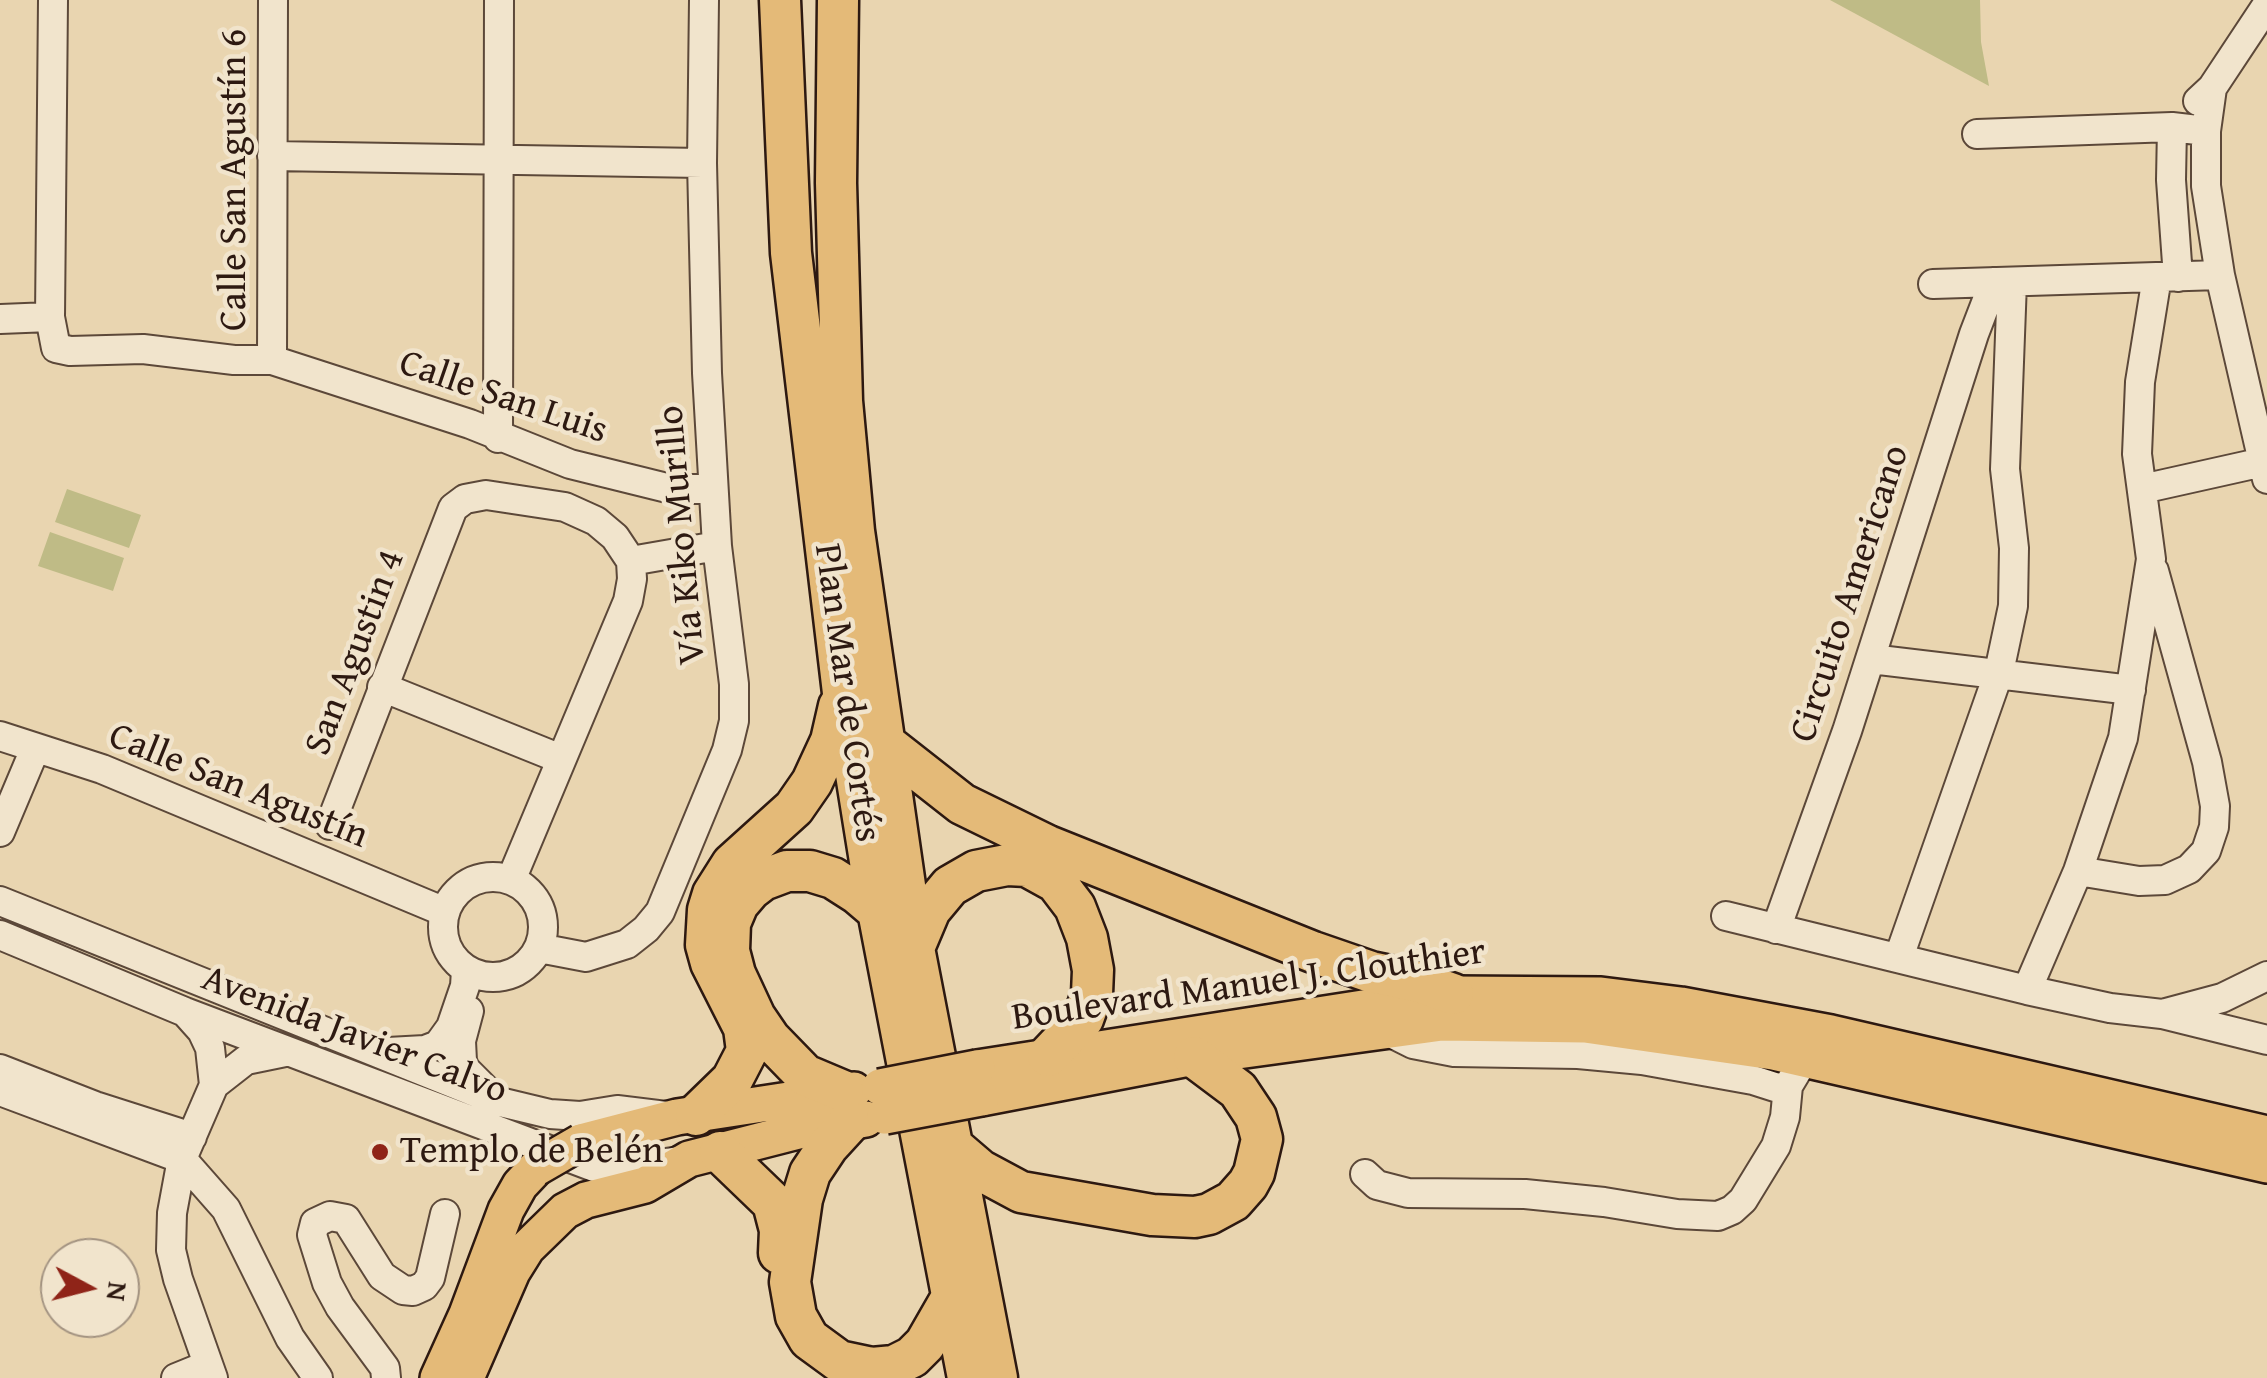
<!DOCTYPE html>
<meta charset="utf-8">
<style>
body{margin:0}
#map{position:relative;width:2267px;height:1378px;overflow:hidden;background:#e9d5b0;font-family:"Gentium Book Plus",serif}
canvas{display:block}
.north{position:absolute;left:40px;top:1238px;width:100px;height:100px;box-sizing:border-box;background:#f1e4cc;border:2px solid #a39381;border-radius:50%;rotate:97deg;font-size:28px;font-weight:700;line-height:40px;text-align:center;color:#2d1911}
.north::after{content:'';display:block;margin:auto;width:35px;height:45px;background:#8f2418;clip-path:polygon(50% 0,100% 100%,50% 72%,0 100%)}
</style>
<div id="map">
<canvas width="2267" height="1378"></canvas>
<div class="north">N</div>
</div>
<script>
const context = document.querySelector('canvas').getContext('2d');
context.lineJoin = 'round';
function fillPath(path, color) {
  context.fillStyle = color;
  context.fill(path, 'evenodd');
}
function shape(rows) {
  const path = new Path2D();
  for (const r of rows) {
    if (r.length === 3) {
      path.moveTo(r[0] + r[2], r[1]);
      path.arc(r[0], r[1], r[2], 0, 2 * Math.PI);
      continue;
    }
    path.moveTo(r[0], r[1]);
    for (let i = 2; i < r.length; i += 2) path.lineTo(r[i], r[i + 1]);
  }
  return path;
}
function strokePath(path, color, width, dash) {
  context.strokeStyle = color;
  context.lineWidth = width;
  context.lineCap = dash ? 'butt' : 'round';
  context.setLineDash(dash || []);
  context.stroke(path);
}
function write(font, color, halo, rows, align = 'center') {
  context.font = font + ' "Gentium Book Plus",serif';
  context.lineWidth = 9;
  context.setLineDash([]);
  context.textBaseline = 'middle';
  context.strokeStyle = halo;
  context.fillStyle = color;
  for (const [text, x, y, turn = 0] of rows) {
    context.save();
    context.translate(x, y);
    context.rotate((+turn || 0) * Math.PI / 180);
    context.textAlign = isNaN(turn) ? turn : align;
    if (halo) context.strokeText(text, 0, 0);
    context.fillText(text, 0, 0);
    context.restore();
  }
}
fillPath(shape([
 [1830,0,1980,0,1981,42,1989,86],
 [67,489,141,515,129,548,55,522],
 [50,532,124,558,113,591,38,566]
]), '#bfbb86');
const minor = shape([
 [53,0,50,317,56,348,70,351,143,349,234,360,272,360,470,424,570,464,671,489,713,489],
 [2212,88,2206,131,2206,186,2220,275,2267,479],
 [2198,101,2212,88,2267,5],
 [2172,127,2171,180,2178,277],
 [1977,134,2172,127,2206,131],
 [272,156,702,163],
 [1933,284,2220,275],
 [0,319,50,317],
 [272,360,273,0],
 [498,438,499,0],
 [2142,489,2263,462],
 [631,561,717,546],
 [1871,659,2131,690],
 [382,687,561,759],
 [0,736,102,769,445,912],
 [330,825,453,508,465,499,486,495,565,507,596,521,615,537,631,561,632,579,628,601,511,880],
 [0,832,35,749],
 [2078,871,2139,881,2165,880,2189,869,2206,851,2214,827,2215,806,2207,762,2154,571],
 [493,927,50],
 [0,901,500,1102,550,1114,580,1116,617,1110,666,1116],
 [1726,916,2027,990,2110,1008,2162,1014,2267,1040],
 [1776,929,1847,731,1974,334,1994,282],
 [0,935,185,1012,594,1167,632,1168,679,1161],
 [539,948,586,957,627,944,646,929,660,912,727,750,734,721,734,684,717,546,707,373,702,163,704,0],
 [1899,957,1999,672,2013,606,2014,548,2005,469,2012,282],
 [2027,990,2078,871,2123,738,2151,559,2137,454,2140,382,2157,277],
 [469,1011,461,1041,462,1061,465,1069,487,1091],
 [185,1012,202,1031,210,1048,214,1085],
 [2166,1013,2222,998,2267,976],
 [1385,1030,1413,1044,1454,1052,1578,1054,1642,1060,1753,1080,1778,1088,1788,1086,1797,1071],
 [388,1052,425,1050,438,1045,451,1027,465,986,466,970],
 [0,1069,95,1106,192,1137],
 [0,1091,182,1159,226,1209,290,1338,318,1378],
 [1365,1174,1377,1185,1408,1193,1525,1194,1604,1202,1677,1214,1718,1216,1732,1210,1743,1200,1776,1146,1785,1117,1788,1086],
 [176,1378,208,1365],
 [213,1378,178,1279,171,1250,172,1213,182,1159,214,1085,246,1060,285,1052],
 [386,1378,385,1368,340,1307,327,1283,312,1235,315,1223,330,1216,346,1219,382,1276,403,1290,413,1291,424,1286,430,1278,445,1214]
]);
const major = shape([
 [977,1068,1453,994,1601,995,1681,1005,1831,1033,2267,1134],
 [981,1098,1194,1057,1442,1023,1585,1025,1773,1052,2267,1165],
 [581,1142,677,1117,854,1090],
 [438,1378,467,1314,506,1210,520,1185,536,1168],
 [466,1378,512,1272,527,1248,565,1211,586,1200,645,1185,689,1159,806,1129,866,1119]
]);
const highway = shape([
 [780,0,791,253,843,693,878,911,968,1378],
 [838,0,836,183,842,401,854,531,914,948,997,1378],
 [883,742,962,804,1048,846,1313,952,1371,972,1419,982,1453,994],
 [914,948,930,910,950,886,976,871,1007,865,1027,866,1056,882,1075,907,1087,938,1093,970,1092,994,1083,1019,1048,1056],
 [843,1091,805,1075,770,1039,755,1017,735,974,729,951,730,923,738,904,750,890,763,880,787,871,810,871,833,878,858,894,878,911],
 [696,1115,732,1080,747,1051,744,1028,711,963,706,945,708,910,713,894,732,864,794,808,812,782,831,741,839,706],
 [850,1122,828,1146,810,1173,802,1199,790,1282,796,1316,809,1339,839,1361,872,1368,894,1366,912,1357,925,1344,952,1297],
 [952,1146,980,1170,1021,1192,1152,1215,1195,1217,1209,1214,1233,1201,1248,1184,1254,1173,1262,1139,1256,1117,1238,1090,1194,1057],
 [720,1152,773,1203,780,1230,779,1253]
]);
strokePath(minor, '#5c4839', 32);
strokePath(major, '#2d1911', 40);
strokePath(highway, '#2d1911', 45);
strokePath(minor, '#f1e4cc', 28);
strokePath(major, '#e4ba78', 35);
strokePath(highway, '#e4ba78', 40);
const majorBridge = shape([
 [880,1087,977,1068],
 [885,1116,981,1098],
 [536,1168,581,1142]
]);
strokePath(majorBridge, '#2d1911', 40, []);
strokePath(majorBridge, '#e4ba78', 35);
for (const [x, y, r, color] of [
 [380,1152,10,"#8f2418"]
]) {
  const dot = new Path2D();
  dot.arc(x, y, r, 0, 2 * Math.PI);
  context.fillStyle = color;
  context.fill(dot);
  strokePath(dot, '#f1e4cc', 4);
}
write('38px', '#2d1911', '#f1e4cc', [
 ["Calle San Agustín 6",235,180,-90],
 ["Calle San Luis",503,398,19],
 ["Vía Kiko Murillo",683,535,-95],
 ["Circuito Americano",1851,594,-72],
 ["San Agustin 4",356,653,-69],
 ["Plan Mar de Cortés",846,693,82],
 ["Calle San Agustín",238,787,22],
 ["Boulevard Manuel J. Clouthier",1249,986,-8],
 ["Avenida Javier Calvo",354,1036,21]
]);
write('38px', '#2d1911', '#f1e4cc', [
 ["Templo de Belén",400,1152]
], 'left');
</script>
